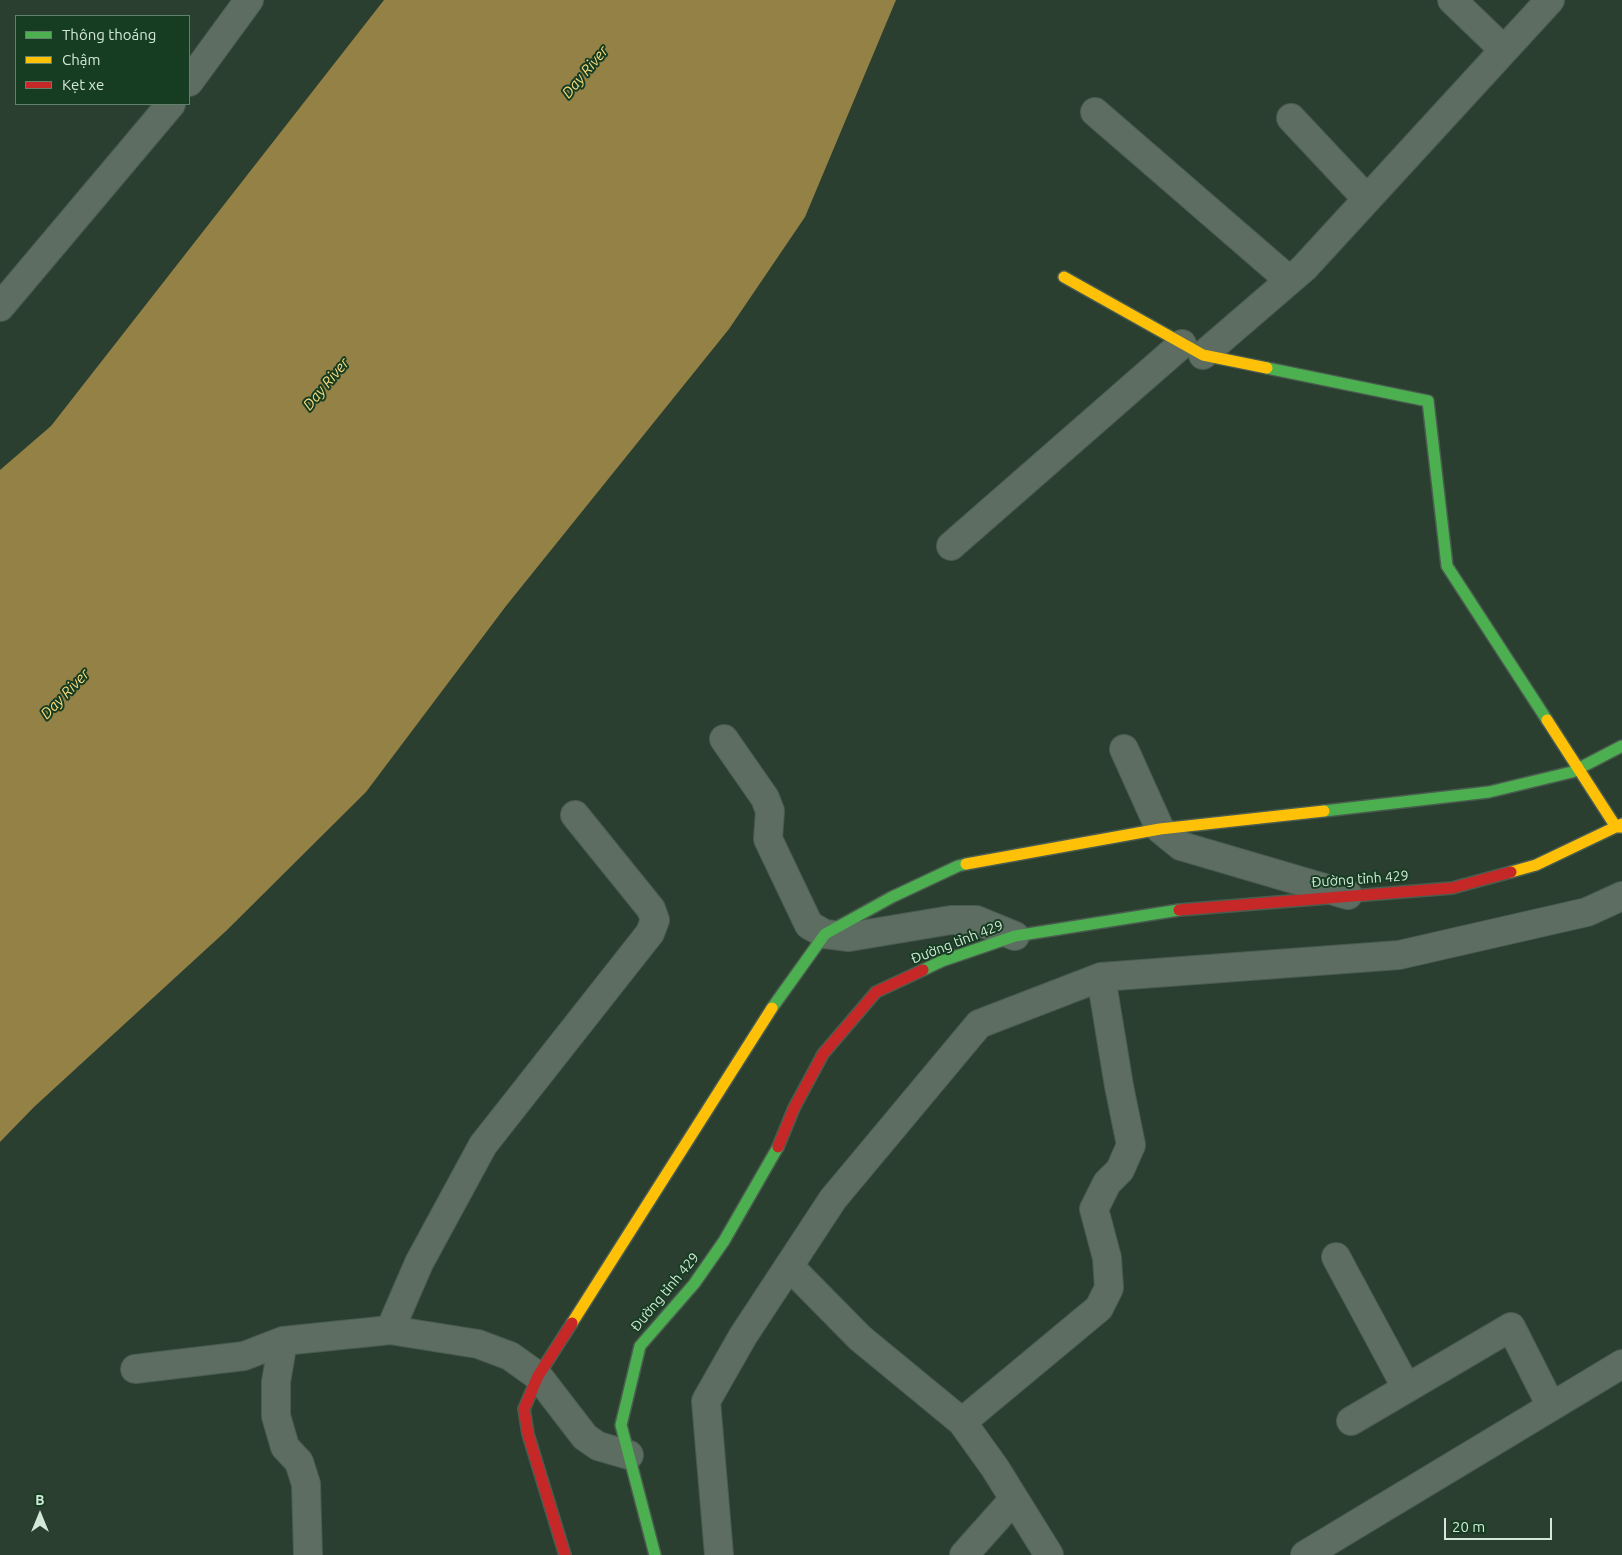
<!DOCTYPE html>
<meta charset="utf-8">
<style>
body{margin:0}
#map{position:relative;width:1622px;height:1555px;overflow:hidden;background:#2a3f30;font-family:Ubuntu,sans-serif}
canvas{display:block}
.legend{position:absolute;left:15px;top:15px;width:175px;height:90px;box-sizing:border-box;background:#163d22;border:1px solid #62816a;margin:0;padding:6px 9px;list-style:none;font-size:15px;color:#d3e8d7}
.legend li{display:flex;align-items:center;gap:10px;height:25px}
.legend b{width:25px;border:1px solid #62816a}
.north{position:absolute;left:15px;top:1490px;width:50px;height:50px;-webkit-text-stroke:4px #163d22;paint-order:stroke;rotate:0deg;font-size:14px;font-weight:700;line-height:20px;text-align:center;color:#d3e8d7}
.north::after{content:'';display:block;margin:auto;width:18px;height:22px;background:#d3e8d7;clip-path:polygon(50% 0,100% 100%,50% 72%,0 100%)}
.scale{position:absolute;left:1444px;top:1518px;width:108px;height:22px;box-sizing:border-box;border:2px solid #d3e8d7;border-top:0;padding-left:6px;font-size:15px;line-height:18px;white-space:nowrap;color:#d3e8d7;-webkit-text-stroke:4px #163d22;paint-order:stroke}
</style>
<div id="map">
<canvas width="1622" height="1555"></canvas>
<ul class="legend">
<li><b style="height:6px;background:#4caf50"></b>Thông thoáng</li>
<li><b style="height:6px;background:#ffc107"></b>Chậm</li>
<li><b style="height:6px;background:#c62828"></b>Kẹt xe</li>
</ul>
<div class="north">B</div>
<div class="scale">20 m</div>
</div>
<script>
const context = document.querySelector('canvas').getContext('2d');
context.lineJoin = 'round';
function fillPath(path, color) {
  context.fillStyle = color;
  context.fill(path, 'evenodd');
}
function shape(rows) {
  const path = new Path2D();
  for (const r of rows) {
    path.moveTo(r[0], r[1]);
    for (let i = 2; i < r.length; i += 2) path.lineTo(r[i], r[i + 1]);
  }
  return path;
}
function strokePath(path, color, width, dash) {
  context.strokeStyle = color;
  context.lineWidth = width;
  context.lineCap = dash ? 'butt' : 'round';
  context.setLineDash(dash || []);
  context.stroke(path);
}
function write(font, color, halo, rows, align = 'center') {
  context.font = font + ' Ubuntu,sans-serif';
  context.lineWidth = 4;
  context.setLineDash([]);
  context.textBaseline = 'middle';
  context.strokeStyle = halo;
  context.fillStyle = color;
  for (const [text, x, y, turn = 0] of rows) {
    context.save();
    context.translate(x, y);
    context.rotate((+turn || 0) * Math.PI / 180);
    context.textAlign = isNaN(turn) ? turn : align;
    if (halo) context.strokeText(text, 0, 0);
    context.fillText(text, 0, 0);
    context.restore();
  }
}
fillPath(shape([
 [384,0,896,0,805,217,729,329,506,606,366,792,226,931,34,1107,0,1142,0,470,51,426]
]), '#938145');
const street = shape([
 [1452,0,1504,50],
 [189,82,249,0],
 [1095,112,1289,280],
 [1291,118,1367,199],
 [0,307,171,104],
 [1203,355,1304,268,1550,0],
 [951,546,1182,344],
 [724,739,765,798,770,811,768,839,809,925,825,934,849,937,951,920,976,920,1015,936],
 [1124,749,1160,829,1181,846,1348,895],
 [1336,1257,1406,1387],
 [789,1266,860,1338,962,1422,995,1468,1049,1555],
 [390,1330,419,1263,483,1145,650,933,655,920,651,909,575,815],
 [283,1341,276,1382,276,1416,285,1447,299,1462,306,1484,308,1555],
 [135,1369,244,1356,283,1341,390,1330,478,1344,510,1356,538,1376,585,1437,598,1446,629,1455],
 [1351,1421,1511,1327,1551,1406],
 [962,1422,1099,1308,1109,1288,1107,1258,1094,1209,1107,1183,1120,1170,1131,1145,1119,1086,1101,977],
 [719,1555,706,1401,743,1336,833,1199,979,1024,1101,977,1399,955,1587,912,1622,896],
 [964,1555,1014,1499],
 [1305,1555,1622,1364]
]);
const fast = shape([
 [1267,368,1428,401,1447,566,1547,720],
 [1324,811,1489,792,1572,772,1622,746],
 [923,970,942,961,1015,936,1179,910],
 [772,1008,825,934,892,897,958,866,966,864],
 [655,1555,621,1425,640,1346,694,1284,724,1241,778,1147]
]);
const slow = shape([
 [1064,277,1203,355,1267,368],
 [1547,720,1616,827,1622,827],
 [966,864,1160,829,1324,811],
 [1511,872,1536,865,1622,824],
 [572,1323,772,1008]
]);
const jam = shape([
 [1179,910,1452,888,1511,872],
 [778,1147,794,1108,823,1054,876,992,923,970],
 [565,1555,528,1434,524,1409,538,1376,572,1323]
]);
strokePath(street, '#4a5c4f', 30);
strokePath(fast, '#4a5c4f', 14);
strokePath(slow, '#4a5c4f', 14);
strokePath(jam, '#4a5c4f', 14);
strokePath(street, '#5d6d61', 28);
strokePath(fast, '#4caf50', 11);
strokePath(slow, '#ffc107', 11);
strokePath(jam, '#c62828', 11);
write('14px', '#d3e8d7', '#163d22', [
 ["Đường tỉnh 429",1360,879,-4],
 ["Đường tỉnh 429",957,942,-21],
 ["Đường tỉnh 429",665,1292,-50]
]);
write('italic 15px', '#fadb7d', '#163d22', [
 ["Day River",585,72,-50],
 ["Day River",326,384,-50],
 ["Day River",65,694,-46]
]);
</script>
